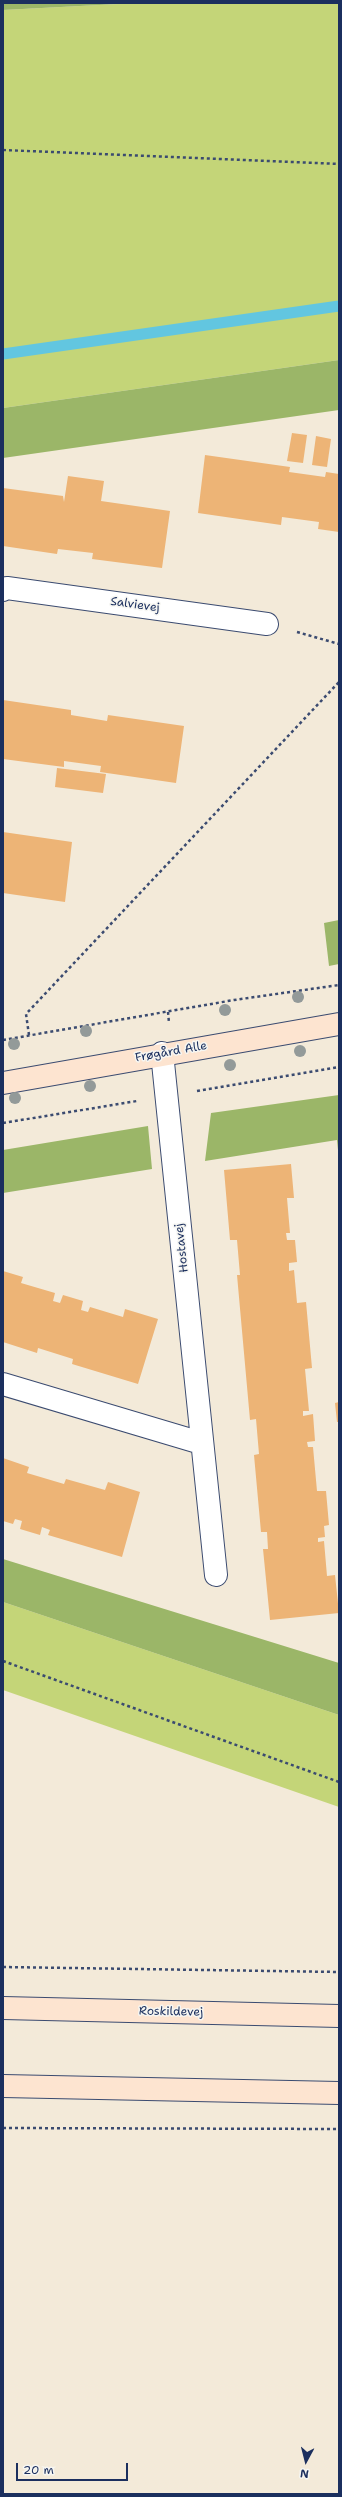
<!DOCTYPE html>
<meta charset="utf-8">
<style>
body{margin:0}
#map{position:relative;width:342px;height:2497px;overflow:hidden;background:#f3ead9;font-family:"Shantell Sans",sans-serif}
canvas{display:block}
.frame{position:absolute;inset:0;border:4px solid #1b2f5e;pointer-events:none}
.north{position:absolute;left:286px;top:2441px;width:40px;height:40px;-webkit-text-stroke:3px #f6f6f2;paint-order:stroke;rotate:187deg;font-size:11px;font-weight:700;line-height:16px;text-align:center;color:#1b2f5e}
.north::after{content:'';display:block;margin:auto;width:14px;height:18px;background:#1b2f5e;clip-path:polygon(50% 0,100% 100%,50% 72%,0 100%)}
.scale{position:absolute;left:16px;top:2463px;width:112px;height:18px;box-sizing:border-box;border:2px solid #1b2f5e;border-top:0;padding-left:5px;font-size:12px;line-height:14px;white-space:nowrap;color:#1b2f5e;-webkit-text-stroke:3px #f6f6f2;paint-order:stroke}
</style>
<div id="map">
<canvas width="342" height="2497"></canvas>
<div class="frame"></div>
<div class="north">N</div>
<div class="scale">20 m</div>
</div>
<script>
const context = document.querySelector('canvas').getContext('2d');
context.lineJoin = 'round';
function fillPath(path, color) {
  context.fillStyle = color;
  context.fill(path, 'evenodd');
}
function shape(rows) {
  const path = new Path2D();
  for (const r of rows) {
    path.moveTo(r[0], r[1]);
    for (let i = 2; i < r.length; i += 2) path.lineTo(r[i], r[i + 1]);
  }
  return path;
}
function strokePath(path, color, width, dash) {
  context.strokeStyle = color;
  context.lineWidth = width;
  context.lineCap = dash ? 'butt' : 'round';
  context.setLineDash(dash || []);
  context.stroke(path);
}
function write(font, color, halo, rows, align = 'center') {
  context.font = font + ' "Shantell Sans",sans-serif';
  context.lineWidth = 3;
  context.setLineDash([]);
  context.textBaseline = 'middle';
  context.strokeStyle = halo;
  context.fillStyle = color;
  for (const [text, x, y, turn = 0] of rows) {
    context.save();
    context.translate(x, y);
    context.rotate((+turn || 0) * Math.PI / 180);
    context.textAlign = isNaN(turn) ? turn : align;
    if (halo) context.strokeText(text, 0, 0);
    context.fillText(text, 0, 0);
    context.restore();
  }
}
fillPath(shape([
 [138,3,339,3,339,360,3,408,3,10],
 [3,1602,339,1715,339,1807,3,1690]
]), '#c4d578');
fillPath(shape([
 [3,3,138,3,3,10],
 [339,360,339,410,3,458,3,408],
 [339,920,339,964,329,966,324,923],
 [339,1095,339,1160,337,1140,205,1161,211,1113],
 [148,1126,152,1169,3,1193,3,1150],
 [3,1559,339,1663,339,1715,3,1602]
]), '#9bb668');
strokePath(shape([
 [3,354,339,306]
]), '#62c6e0', 11);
fillPath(shape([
 [292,433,307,435,303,463,287,461],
 [316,436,331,439,327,467,312,465],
 [205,455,290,467,289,472,325,477,326,472,339,474,339,532,318,529,319,522,282,517,281,525,198,513],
 [68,476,104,481,101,501,170,511,162,568,92,559,93,553,58,549,57,554,3,546,3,488,63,496,64,502],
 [3,700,71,710,71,715,107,721,108,715,184,726,176,783,100,772,101,766,64,761,64,767,3,759],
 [57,768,106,774,103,793,55,787],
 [3,832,72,842,65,902,3,893],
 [291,1164,294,1198,287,1198,290,1233,286,1233,287,1240,295,1240,297,1262,289,1263,289,1271,294,1270,297,1303,306,1302,312,1368,305,1369,309,1411,303,1411,303,1416,313,1414,315,1441,307,1442,308,1447,313,1447,317,1491,326,1491,329,1525,324,1526,325,1537,318,1538,318,1542,324,1541,327,1576,335,1575,339,1613,270,1620,263,1549,268,1549,267,1532,261,1532,254,1455,259,1454,256,1419,250,1420,237,1275,240,1275,237,1240,230,1240,224,1170],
 [3,1271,23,1277,21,1283,55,1293,53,1301,60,1303,63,1295,83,1301,81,1310,88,1312,90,1307,123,1317,125,1309,158,1319,138,1384,72,1364,73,1359,38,1348,37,1353,3,1342],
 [339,1402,339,1422,337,1422,335,1403],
 [3,1458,29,1467,27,1473,64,1484,66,1479,105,1490,108,1482,140,1492,122,1557,48,1535,50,1530,42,1527,40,1535,20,1529,22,1521,15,1519,13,1524,3,1521]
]), '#edb476');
const street = shape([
 [3,590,7,588,267,624],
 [162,1053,216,1575],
 [3,1384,201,1443]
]);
const secondary = shape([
 [3,1083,339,1024],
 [3,2008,339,2016],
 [3,2086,339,2093]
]);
strokePath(street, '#3b4b70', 24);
strokePath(secondary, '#3b4b70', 24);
strokePath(shape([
 [3,150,339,164],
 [297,632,339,644],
 [168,1012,169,1023],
 [29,1035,26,1014,339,682],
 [3,1040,234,1000,339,985],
 [197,1091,339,1067],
 [3,1123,137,1101],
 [3,1661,339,1782],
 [3,1967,339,1972],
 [3,2128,339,2129]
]), '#3b4b70', 2.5, [3, 3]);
strokePath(street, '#fff', 22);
strokePath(secondary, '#fde4d0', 22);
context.fillStyle = '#939a99';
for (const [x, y] of [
 [298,997],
 [225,1010],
 [86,1031],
 [14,1044],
 [300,1051],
 [230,1065],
 [90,1086],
 [15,1098]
]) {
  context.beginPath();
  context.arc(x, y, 6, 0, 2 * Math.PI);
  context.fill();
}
write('12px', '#1b2f5e', '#f6f6f2', [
 ["Salvievej",135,605,8],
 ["Frøgård Alle",171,1052,-10],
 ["Hostavej",182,1248,-96],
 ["Roskildevej",171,2012,1]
]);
</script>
